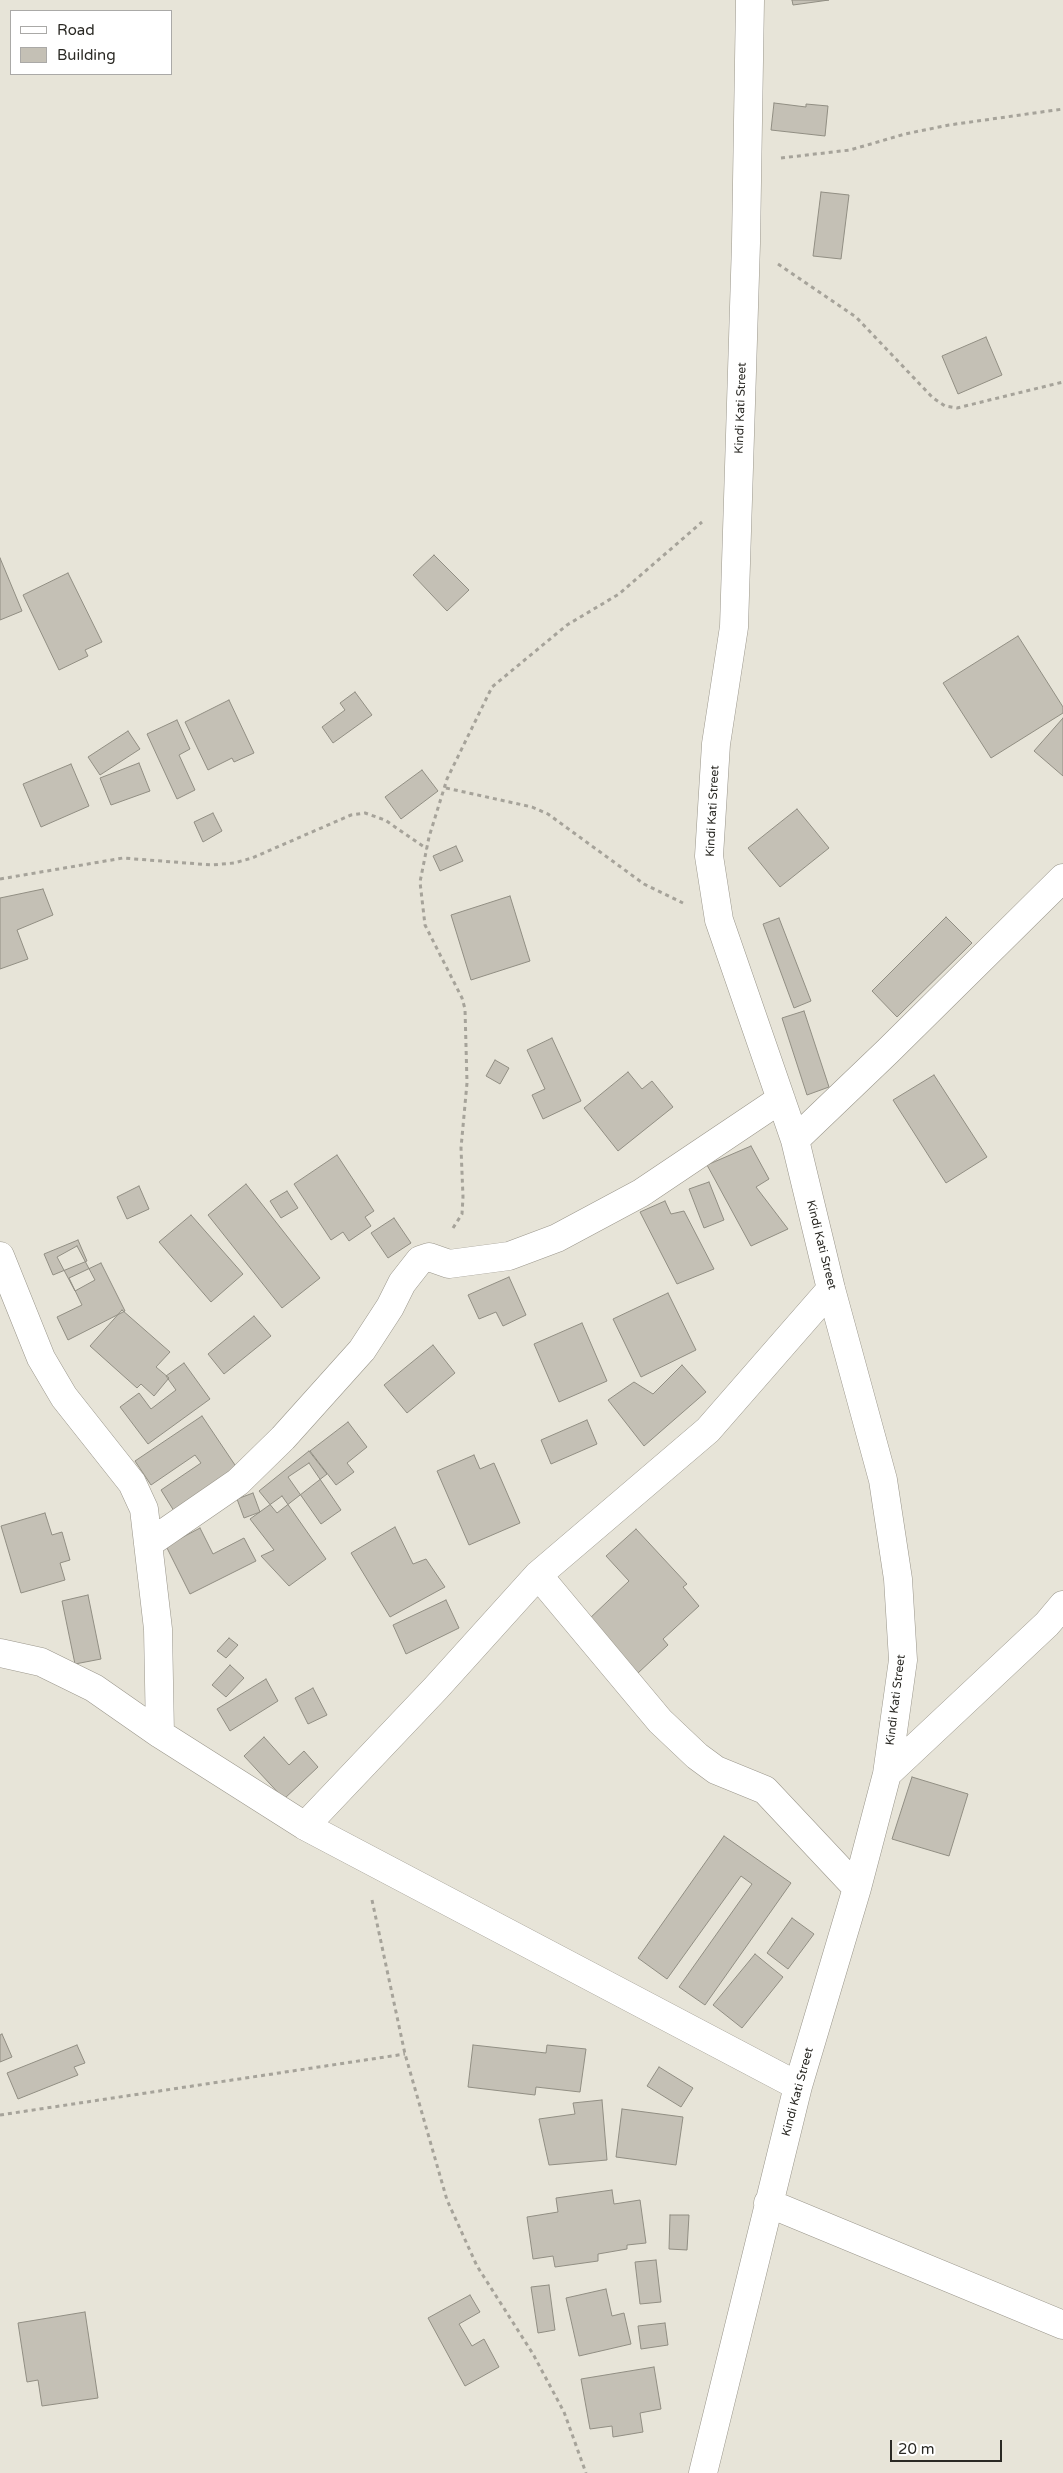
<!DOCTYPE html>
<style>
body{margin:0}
#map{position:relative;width:1063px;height:2473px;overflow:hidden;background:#e7e4d8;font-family:"Varela Round",sans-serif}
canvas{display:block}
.legend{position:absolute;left:10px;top:10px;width:162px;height:65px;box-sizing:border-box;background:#fff;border:1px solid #aaa9a7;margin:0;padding:6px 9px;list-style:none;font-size:15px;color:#2a2924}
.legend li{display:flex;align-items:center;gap:10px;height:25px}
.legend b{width:25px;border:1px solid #aaa9a7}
.scale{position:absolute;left:890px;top:2440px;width:112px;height:22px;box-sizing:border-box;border:2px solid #2a2924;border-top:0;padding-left:6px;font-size:15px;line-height:18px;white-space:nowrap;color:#2a2924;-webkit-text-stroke:4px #fff;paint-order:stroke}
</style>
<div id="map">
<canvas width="1063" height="2473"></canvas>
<ul class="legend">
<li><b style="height:6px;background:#fff"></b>Road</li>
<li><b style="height:14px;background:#c4c0b5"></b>Building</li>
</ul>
<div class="scale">20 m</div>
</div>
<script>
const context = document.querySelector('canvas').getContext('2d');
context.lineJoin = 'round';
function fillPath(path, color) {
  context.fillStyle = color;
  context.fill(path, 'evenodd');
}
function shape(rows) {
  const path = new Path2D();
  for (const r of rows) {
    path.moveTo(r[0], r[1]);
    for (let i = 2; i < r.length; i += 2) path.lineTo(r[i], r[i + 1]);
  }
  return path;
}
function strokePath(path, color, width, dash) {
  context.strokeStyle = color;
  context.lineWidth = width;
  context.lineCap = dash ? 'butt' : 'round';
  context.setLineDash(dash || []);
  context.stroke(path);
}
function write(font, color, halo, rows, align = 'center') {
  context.font = font + ' "Varela Round",sans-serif';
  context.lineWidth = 4;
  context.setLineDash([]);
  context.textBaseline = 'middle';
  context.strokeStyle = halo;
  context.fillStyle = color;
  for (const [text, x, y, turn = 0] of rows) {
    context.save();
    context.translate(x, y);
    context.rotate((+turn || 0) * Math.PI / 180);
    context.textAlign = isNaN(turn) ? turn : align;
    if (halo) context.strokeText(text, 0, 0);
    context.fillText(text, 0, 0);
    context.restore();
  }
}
const building = shape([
 [792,0,829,0,793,5,792,0],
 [774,103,806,107,806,104,828,106,825,136,771,130,774,103],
 [821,192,849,195,841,259,813,256,821,192],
 [986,337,1002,375,958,394,942,356,986,337],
 [434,555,469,590,447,611,413,575,434,555],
 [0,558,22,611,0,620,0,558],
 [68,573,102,642,85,650,88,656,59,670,23,595,68,573],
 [1018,636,1063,707,1063,713,991,758,943,683,1018,636],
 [355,692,372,715,333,743,322,727,345,710,340,703,355,692],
 [229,700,254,753,234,762,232,758,208,770,185,722,229,700],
 [1063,718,1063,776,1034,751,1063,718],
 [177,720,190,749,179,755,195,790,177,799,147,734,177,720],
 [128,731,140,749,100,775,88,757,128,731],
 [139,763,150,791,111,805,100,778,139,763],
 [71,764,89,806,41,827,23,784,71,764],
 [422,770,438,791,401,819,385,797,422,770],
 [797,809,829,848,780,887,748,848,797,809],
 [213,813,222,831,203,842,194,822,213,813],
 [456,846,463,861,440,871,433,856,456,846],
 [43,889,53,915,17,930,28,959,0,969,0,898,43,889],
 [510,896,530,961,471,980,451,915,510,896],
 [946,917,972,943,897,1017,872,991,946,917],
 [779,918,811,1001,794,1008,763,924,779,918],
 [804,1011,829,1087,807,1095,782,1018,804,1011],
 [552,1038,581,1101,543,1119,532,1095,545,1089,527,1050,552,1038],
 [495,1060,509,1068,500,1084,486,1076,495,1060],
 [628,1072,642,1089,652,1081,673,1107,618,1151,584,1108,628,1072],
 [934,1075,987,1157,946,1183,893,1100,934,1075],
 [751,1146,769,1179,756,1187,788,1229,751,1246,707,1165,751,1146],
 [337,1155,374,1211,365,1217,371,1226,349,1241,343,1232,331,1240,294,1184,337,1155],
 [709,1182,724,1220,704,1228,689,1189,709,1182],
 [246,1184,320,1278,282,1308,208,1215,246,1184],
 [139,1186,149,1209,127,1219,117,1197,139,1186],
 [287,1191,298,1208,281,1218,270,1201,287,1191],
 [665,1201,671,1214,684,1211,714,1269,677,1284,640,1212,665,1201],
 [191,1215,243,1274,211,1302,159,1242,191,1215],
 [394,1218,411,1243,388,1258,371,1233,394,1218],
 [78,1240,87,1261,53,1275,44,1254,78,1240],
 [77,1246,95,1280,75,1291,57,1257,77,1246],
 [101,1263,125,1311,68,1340,57,1317,82,1305,69,1278,101,1263],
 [509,1277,526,1315,503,1326,496,1312,479,1319,468,1295,509,1277],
 [668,1293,696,1350,641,1377,613,1319,668,1293],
 [122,1310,170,1352,156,1367,169,1378,154,1396,141,1384,137,1388,90,1346,122,1310],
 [254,1316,271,1336,224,1374,208,1354,254,1316],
 [582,1323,607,1381,559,1402,534,1344,582,1323],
 [433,1345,455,1373,407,1413,384,1385,433,1345],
 [184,1363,210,1399,148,1444,120,1407,139,1393,151,1409,176,1390,166,1376,184,1363],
 [682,1365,706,1392,644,1446,608,1400,634,1382,653,1394,682,1365],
 [202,1416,237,1468,174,1511,161,1490,201,1463,195,1455,151,1485,135,1461,202,1416],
 [587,1420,597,1444,551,1464,541,1440,587,1420],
 [348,1422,367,1447,347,1463,354,1472,336,1485,310,1451,348,1422],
 [309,1451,327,1474,277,1513,259,1491,309,1451],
 [474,1455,480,1469,494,1463,520,1523,469,1545,437,1471,474,1455],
 [309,1463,341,1510,321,1524,288,1477,309,1463],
 [253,1493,260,1512,244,1518,237,1499,253,1493],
 [282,1496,326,1559,289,1586,261,1556,274,1550,250,1519,282,1496],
 [45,1513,52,1535,62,1532,70,1560,60,1563,65,1580,21,1593,1,1526,45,1513],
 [395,1527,413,1564,426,1559,445,1587,390,1617,351,1553,395,1527],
 [200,1528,213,1554,244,1538,256,1561,190,1594,166,1546,200,1528],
 [636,1529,687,1584,683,1587,699,1606,663,1639,668,1645,638,1673,588,1620,629,1581,606,1556,636,1529],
 [88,1595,101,1659,75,1664,62,1601,88,1595],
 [446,1600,459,1628,406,1654,393,1625,446,1600],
 [229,1638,238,1645,226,1658,217,1651,229,1638],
 [230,1665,244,1678,226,1697,212,1685,230,1665],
 [266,1679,278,1701,230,1731,217,1709,266,1679],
 [313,1688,327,1715,308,1724,295,1698,313,1688],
 [264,1737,289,1765,304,1751,318,1767,284,1799,244,1756,264,1737],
 [912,1777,968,1794,949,1856,892,1839,912,1777],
 [724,1836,791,1883,705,2005,679,1987,752,1884,741,1876,667,1979,638,1958,724,1836],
 [792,1918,814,1934,788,1969,767,1953,792,1918],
 [755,1954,783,1977,742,2028,713,2005,755,1954],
 [2,2034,12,2057,0,2062,0,2035,2,2034],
 [77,2045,85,2063,74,2067,78,2075,18,2099,7,2073,77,2045],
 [473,2045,546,2053,547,2045,586,2049,580,2092,536,2087,535,2095,468,2087,473,2045],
 [659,2067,693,2088,681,2107,647,2086,659,2067],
 [602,2100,607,2160,549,2165,539,2119,575,2114,573,2103,602,2100],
 [622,2109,683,2117,676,2165,616,2157,622,2109],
 [612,2190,614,2204,640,2200,646,2243,627,2245,627,2249,598,2254,598,2261,555,2267,553,2256,533,2259,527,2217,558,2212,556,2198,612,2190],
 [670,2215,689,2215,687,2250,669,2249,670,2215],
 [656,2260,661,2302,640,2304,635,2262,656,2260],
 [549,2285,555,2330,538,2333,531,2287,549,2285],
 [606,2289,612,2316,624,2313,631,2344,579,2356,566,2298,606,2289],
 [470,2295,480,2312,459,2324,472,2346,484,2339,499,2367,465,2386,428,2318,470,2295],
 [85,2312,98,2398,42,2406,38,2380,27,2382,18,2323,85,2312],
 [665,2323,668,2345,641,2349,638,2326,665,2323],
 [654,2367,661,2409,640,2413,643,2432,613,2437,612,2426,590,2429,581,2379,654,2367]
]);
fillPath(building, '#c4c0b5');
strokePath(building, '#918e83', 1);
const minor = shape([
 [795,1140,888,1051,1063,878],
 [0,1256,41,1358,64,1397,132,1483,144,1509,158,1629,160,1734],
 [148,1544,238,1482,283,1438,362,1350,390,1307,402,1283,420,1260,429,1257,449,1264,509,1256,557,1238,641,1193,781,1099],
 [538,1575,660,1721,697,1756,716,1770,765,1790,857,1888],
 [0,1653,41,1662,94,1688,160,1734,305,1826,798,2086],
 [887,1774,1047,1624,1063,1605],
 [305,1826,436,1688,538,1575,708,1430,831,1289],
 [768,2203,1063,2325],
 [703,2473,798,2086,857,1888,887,1774,903,1660,898,1579,883,1480,831,1289,795,1140,719,920,709,856,716,744,734,627,746,243,750,0]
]);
strokePath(minor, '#9a968b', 29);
strokePath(shape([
 [781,158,850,150,905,134,949,125,1063,109],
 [778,264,856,317,933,398,945,406,957,408,1063,382],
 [446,788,532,807,548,814,644,884,683,903],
 [0,879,123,858,212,865,234,863,252,858,351,815,365,813,385,820,427,849],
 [453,1228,462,1214,463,1197,461,1148,467,1083,465,1009,462,998,425,925,420,882,429,837,447,779,492,687,567,625,619,594,702,522],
 [372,1900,405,2054,447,2200,477,2266,533,2354,564,2412,586,2473],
 [0,2115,405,2054]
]), '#a6a39a', 3, [4, 4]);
strokePath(minor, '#fff', 28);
write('12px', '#2a2924', '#fff', [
 ["Kindi Kati Street",741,408,-88],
 ["Kindi Kati Street",713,811,-87],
 ["Kindi Kati Street",821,1245,76],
 ["Kindi Kati Street",896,1700,-83],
 ["Kindi Kati Street",798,2092,-75]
]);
</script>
